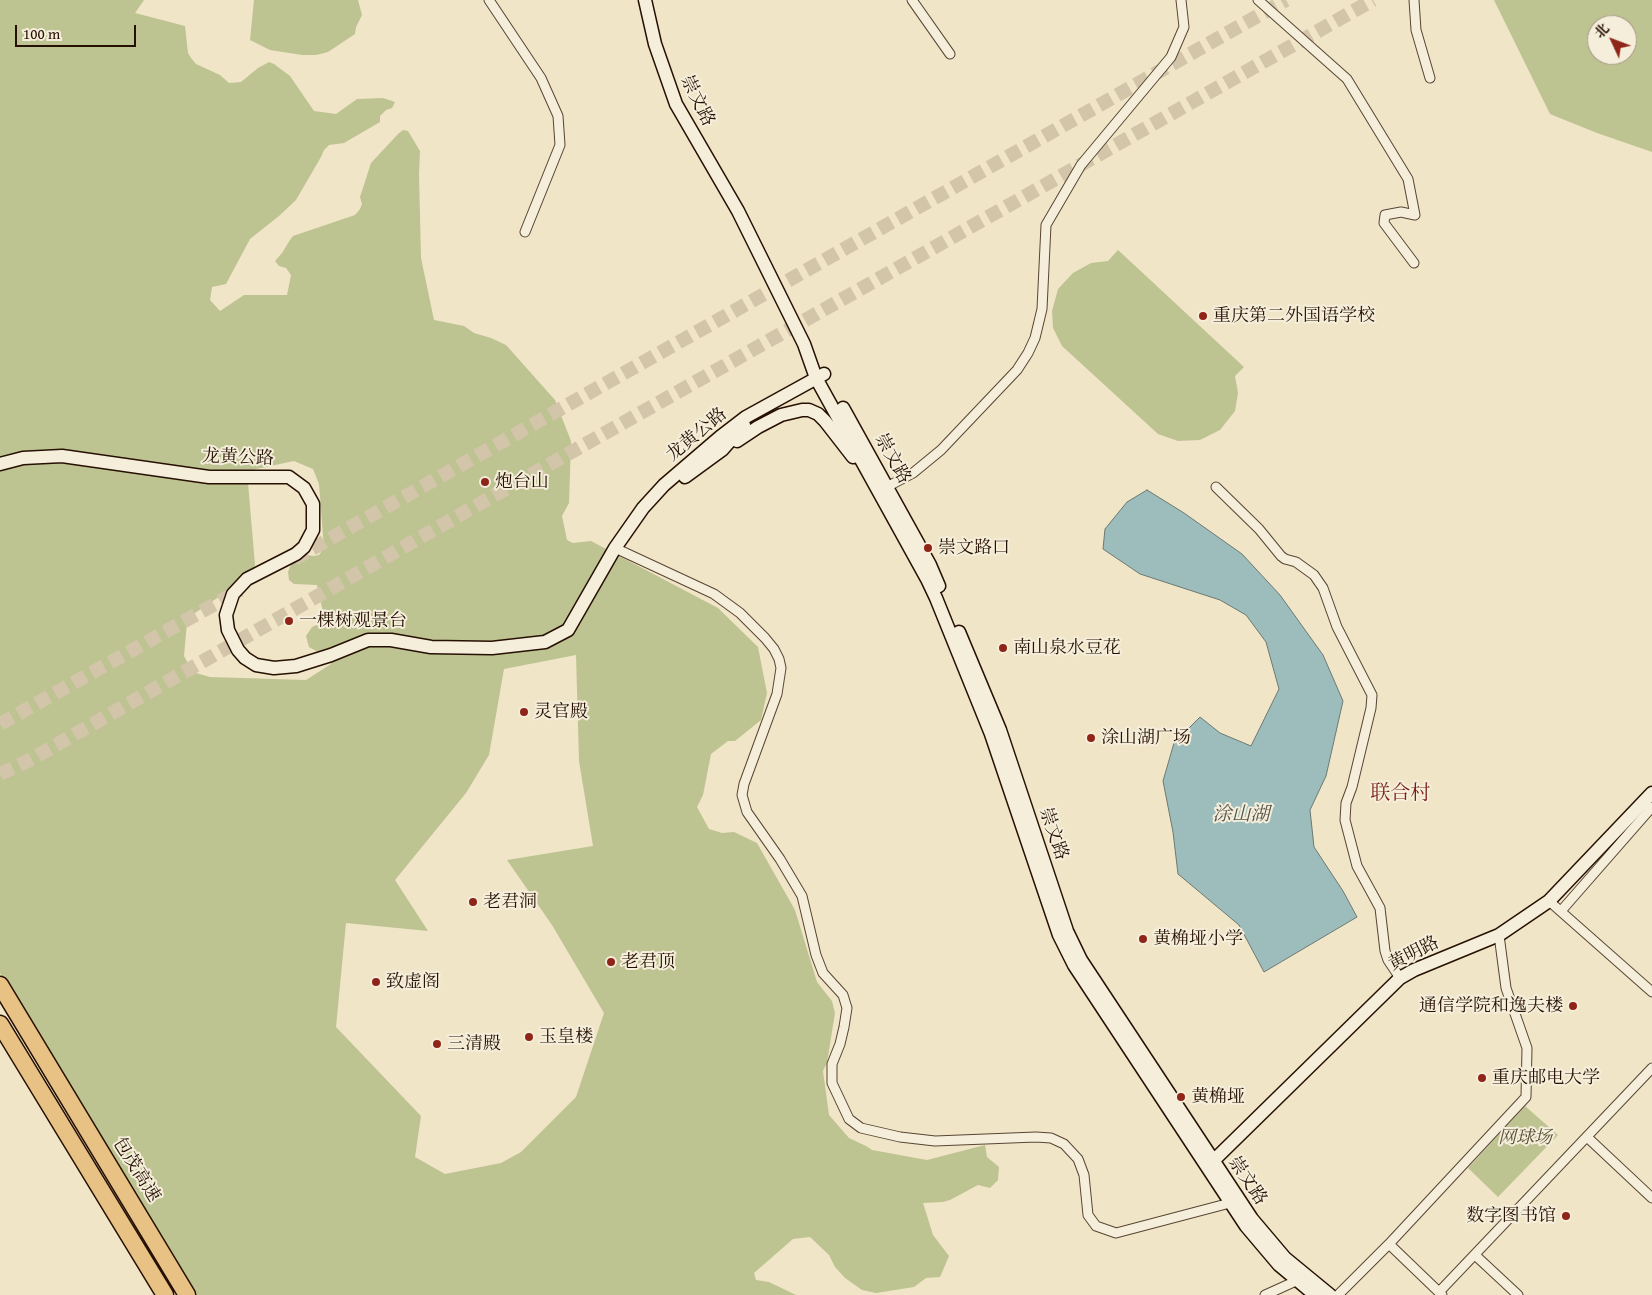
<!DOCTYPE html>
<meta charset="utf-8">
<style>
body{margin:0}
#map{position:relative;width:1652px;height:1295px;overflow:hidden;background:#f0e5c7;font-family:"Gentium Book Plus","Noto Serif SC",serif}
canvas{display:block}
.north{position:absolute;left:1587px;top:15px;width:50px;height:50px;box-sizing:border-box;background:#f5eedb;border:1px solid #a29584;border-radius:50%;rotate:313deg;font-size:14px;font-weight:700;line-height:20px;text-align:center;color:#261002}
.north::after{content:'';display:block;margin:auto;width:18px;height:22px;background:#8f2418;clip-path:polygon(50% 0,100% 100%,50% 72%,0 100%)}
.scale{position:absolute;left:15px;top:25px;width:121px;height:22px;box-sizing:border-box;border:2px solid #261002;border-top:0;padding-left:6px;font-size:15px;line-height:18px;white-space:nowrap;color:#261002;-webkit-text-stroke:4px #f5eedb;paint-order:stroke}
</style>
<div id="map">
<canvas width="1652" height="1295"></canvas>
<div class="north">北</div>
<div class="scale">100 m</div>
</div>
<script>
const context = document.querySelector('canvas').getContext('2d');
context.lineJoin = 'round';
function fillPath(path, color) {
  context.fillStyle = color;
  context.fill(path, 'evenodd');
}
function shape(rows) {
  const path = new Path2D();
  for (const r of rows) {
    path.moveTo(r[0], r[1]);
    for (let i = 2; i < r.length; i += 2) path.lineTo(r[i], r[i + 1]);
  }
  return path;
}
function strokePath(path, color, width, dash) {
  context.strokeStyle = color;
  context.lineWidth = width;
  context.lineCap = dash ? 'butt' : 'round';
  context.setLineDash(dash || []);
  context.stroke(path);
}
function write(font, color, halo, rows, align = 'center') {
  context.font = font + ' "Gentium Book Plus","Noto Serif SC",serif';
  context.lineWidth = 4;
  context.setLineDash([]);
  context.textBaseline = 'middle';
  context.strokeStyle = halo;
  context.fillStyle = color;
  for (const [text, x, y, turn = 0] of rows) {
    context.save();
    context.translate(x, y);
    context.rotate((+turn || 0) * Math.PI / 180);
    context.textAlign = isNaN(turn) ? turn : align;
    if (halo) context.strokeText(text, 0, 0);
    context.fillText(text, 0, 0);
    context.restore();
  }
}
fillPath(shape([
 [0,0,144,0,135,13,185,26,188,53,191,58,196,64,220,75,229,83,241,82,258,68,269,62,274,64,290,76,314,111,336,114,357,99,383,98,395,102,392,108,386,110,380,116,380,122,344,143,329,145,324,150,321,157,296,200,279,216,250,239,226,284,212,287,210,300,220,311,244,295,287,295,291,275,286,268,279,266,275,261,282,253,290,240,293,236,355,215,360,209,362,204,360,197,371,163,398,134,403,130,408,131,420,151,419,174,421,258,434,320,464,326,474,333,491,338,506,345,555,400,571,441,569,503,562,516,567,540,573,543,591,541,718,608,758,647,767,693,761,720,735,741,728,741,711,754,703,795,697,807,709,829,722,833,734,832,757,843,795,910,817,982,832,1001,835,1013,827,1063,823,1071,829,1115,849,1138,866,1146,872,1150,927,1160,985,1145,987,1157,999,1167,998,1180,990,1188,978,1185,950,1200,943,1202,923,1203,933,1235,949,1256,940,1277,926,1278,914,1287,876,1293,862,1290,845,1278,835,1267,829,1255,810,1237,793,1239,754,1273,756,1280,769,1282,796,1295,188,1295,75,1107,0,973],
 [294,461,313,469,319,484,324,548,319,555,314,556,295,554,288,572,289,580,294,584,317,585,325,621,312,627,306,636,309,647,329,658,331,664,306,680,210,677,196,673,191,669,184,656,187,622,189,617,250,576,255,565,247,471],
 [576,655,579,761,593,846,507,860,552,925,604,1013,576,1097,521,1152,501,1163,445,1174,415,1157,421,1116,336,1027,346,923,428,931,395,880,466,793,489,755,504,669],
 [254,0,358,0,362,15,356,27,355,34,328,52,316,55,302,55,270,50,250,40],
 [1494,0,1652,0,1652,152,1597,133,1550,114],
 [1597,25,1627,25,1627,55,1597,55],
 [1118,250,1244,367,1235,376,1238,393,1235,411,1220,430,1200,440,1178,441,1158,434,1062,346,1053,328,1052,311,1058,289,1073,273,1091,263,1108,261],
 [1525,1106,1558,1135,1498,1197,1468,1168]
]), '#bec392');
const water = shape([
 [1147,490,1184,513,1242,554,1280,595,1323,655,1343,701,1326,776,1310,810,1314,847,1343,891,1357,917,1264,972,1239,925,1178,874,1173,832,1163,781,1174,743,1200,717,1220,733,1251,746,1279,689,1266,642,1246,615,1220,600,1140,574,1103,549,1105,529,1127,502,1147,490]
]);
fillPath(water, '#9cbdbc');
strokePath(water, '#6d7872', 1);
strokePath(shape([
 [294,559,1286,0],
 [0,724,240,590],
 [0,774,28,761,472,508,1373,0]
]), '#d2c5a9', 14, [14, 7]);
const street = shape([
 [489,0,541,78,558,116,560,145,525,232],
 [912,0,950,54],
 [1258,0,1347,79,1408,179,1415,215,1401,212,1385,215,1384,223,1414,263],
 [1414,0,1416,30,1430,78],
 [1216,487,1259,529,1281,556,1285,559,1296,562,1314,575,1323,588,1337,627,1372,695,1371,708,1352,787,1346,803,1345,820,1357,866,1380,908,1385,951,1388,960,1400,978],
 [883,489,913,473,941,450,1017,370,1028,353,1035,338,1042,309,1046,225,1081,165,1171,57,1184,27,1181,0],
 [615,548,714,594,740,613,765,638,774,649,779,659,781,668,777,694,744,784,742,795,747,812,780,859,802,896,816,955,823,973,843,995,847,1008,844,1027,840,1044,832,1064,832,1083,849,1119,861,1128,900,1137,935,1141,1036,1137,1051,1138,1064,1144,1078,1159,1084,1175,1088,1215,1096,1226,1116,1233,1230,1203],
 [1549,901,1652,992],
 [1561,911,1652,807],
 [1587,1137,1652,1198],
 [1389,1244,1442,1295],
 [1475,1255,1518,1295],
 [1439,1292,1652,1068],
 [1265,1295,1296,1281],
 [1338,1295,1389,1244,1526,1097,1527,1048,1506,988,1499,935]
]);
const secondary = shape([
 [645,0,655,44,676,104,738,211,804,344,816,378,927,579,936,598,991,734,1059,935,1074,965,1246,1226,1279,1265,1315,1295],
 [843,408,930,565,939,586],
 [737,441,758,427,781,415,802,410,809,410,818,414,825,421,853,457],
 [0,464,23,458,62,456,209,477,289,477,304,488,313,504,313,530,304,547,296,554,247,579,233,594,226,615,228,630,238,650,245,658,256,665,274,668,296,666,331,655,368,640,391,640,431,647,492,648,545,642,568,630,615,548,643,508,664,485,720,437,746,417,824,374],
 [685,477,722,450,744,425],
 [959,632,1000,730,1067,931,1081,960,1252,1219,1285,1258,1330,1295],
 [1208,1166,1400,978,1414,970,1499,935,1549,901,1652,793]
]);
const highway = shape([
 [0,985,187,1295],
 [0,1024,165,1295]
]);
strokePath(street, '#584533', 11);
strokePath(secondary, '#261002', 15);
strokePath(highway, '#261002', 19);
strokePath(street, '#f5eedb', 9);
strokePath(secondary, '#f5eedb', 12);
strokePath(highway, '#e8c284', 16);
for (const [x, y, r, color] of [
 [1203,316,5,"#8f2418"],
 [485,482,5,"#8f2418"],
 [928,548,5,"#8f2418"],
 [289,621,5,"#8f2418"],
 [1003,648,5,"#8f2418"],
 [524,712,5,"#8f2418"],
 [1091,738,5,"#8f2418"],
 [473,902,5,"#8f2418"],
 [1143,939,5,"#8f2418"],
 [611,962,5,"#8f2418"],
 [376,982,5,"#8f2418"],
 [1573,1006,5,"#8f2418"],
 [529,1037,5,"#8f2418"],
 [437,1044,5,"#8f2418"],
 [1482,1078,5,"#8f2418"],
 [1181,1097,5,"#8f2418"],
 [1566,1216,5,"#8f2418"]
]) {
  const dot = new Path2D();
  dot.arc(x, y, r, 0, 2 * Math.PI);
  context.fillStyle = color;
  context.fill(dot);
  strokePath(dot, '#f5eedb', 2);
}
write('18px', '#261002', '#f5eedb', [
 ["崇文路",697,101,64],
 ["龙黄公路",697,435,-40],
 ["龙黄公路",238,458,2],
 ["崇文路",892,459,61],
 ["崇文路",1053,834,71],
 ["黄明路",1414,954,-27],
 ["包茂高速",136,1170,58],
 ["崇文路",1247,1181,56]
]);
write('18px', '#261002', '#f5eedb', [
 ["重庆第二外国语学校",1213,316],
 ["炮台山",495,482],
 ["崇文路口",938,548],
 ["一棵树观景台",299,621],
 ["南山泉水豆花",1013,648],
 ["灵官殿",534,712],
 ["涂山湖广场",1101,738],
 ["老君洞",483,902],
 ["黄桷垭小学",1153,939],
 ["老君顶",621,962],
 ["致虚阁",386,982],
 ["通信学院和逸夫楼",1563,1006,"right"],
 ["玉皇楼",539,1037],
 ["三清殿",447,1044],
 ["重庆邮电大学",1492,1078],
 ["黄桷垭",1191,1097],
 ["数字图书馆",1556,1216,"right"]
], 'left');
write('italic 18px', '#5b4f34', '#f5eedb', [
 ["网球场",1525,1138]
]);
write('italic 19px', '#55554c', '#f5eedb', [
 ["涂山湖",1241,815]
]);
write('20px', '#7a1f14', '#f5eedb', [
 ["联合村",1400,794]
]);
</script>
